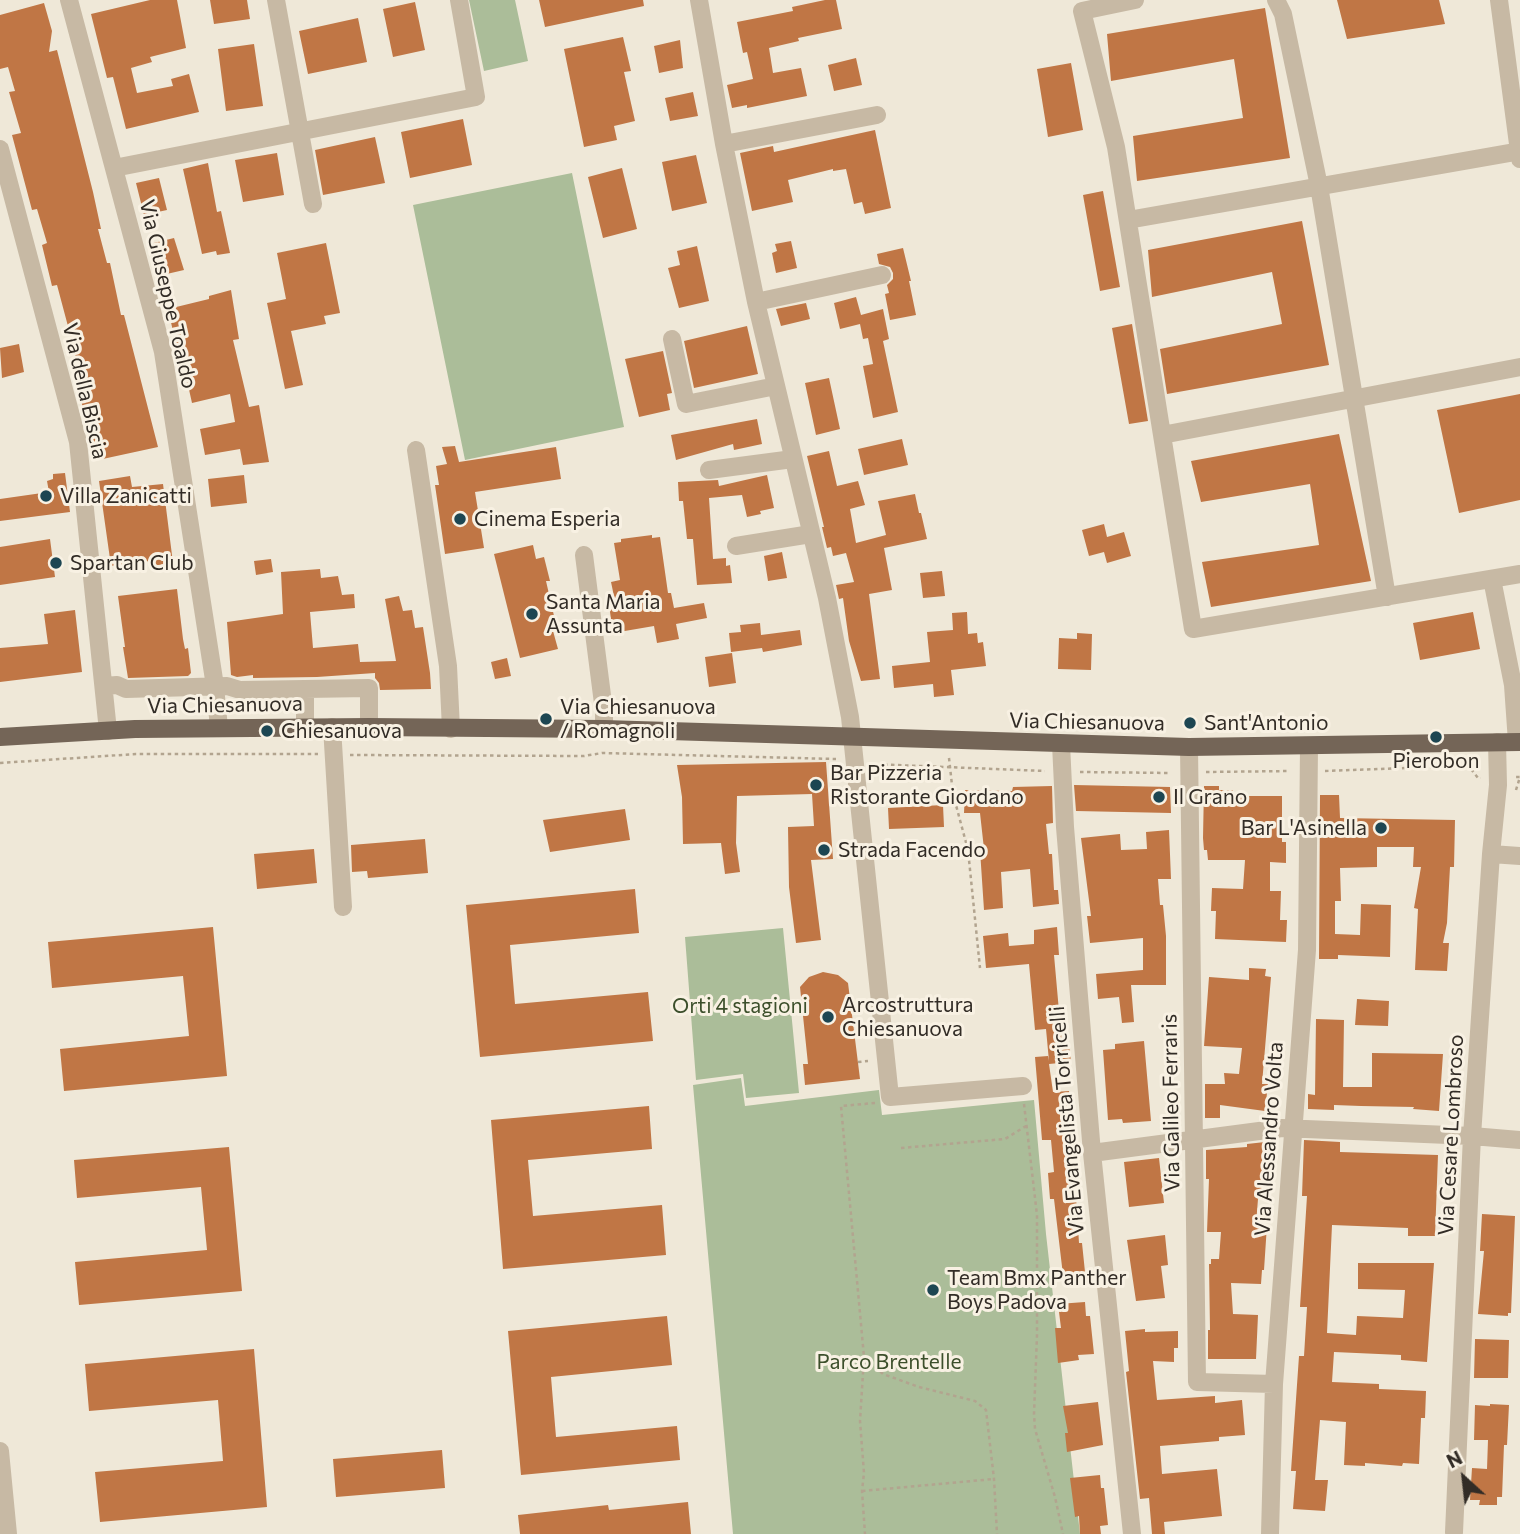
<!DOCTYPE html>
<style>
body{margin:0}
#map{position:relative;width:1520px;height:1534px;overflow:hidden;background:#efe8d8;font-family:Commissioner,sans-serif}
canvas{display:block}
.north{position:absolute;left:1429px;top:1443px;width:70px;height:70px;-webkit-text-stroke:5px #f8f1e3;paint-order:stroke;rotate:333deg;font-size:19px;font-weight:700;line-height:28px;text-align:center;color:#322c26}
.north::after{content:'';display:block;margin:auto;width:24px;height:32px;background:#322c26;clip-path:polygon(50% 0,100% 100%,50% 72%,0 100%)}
</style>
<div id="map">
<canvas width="1520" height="1534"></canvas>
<div class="north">N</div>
</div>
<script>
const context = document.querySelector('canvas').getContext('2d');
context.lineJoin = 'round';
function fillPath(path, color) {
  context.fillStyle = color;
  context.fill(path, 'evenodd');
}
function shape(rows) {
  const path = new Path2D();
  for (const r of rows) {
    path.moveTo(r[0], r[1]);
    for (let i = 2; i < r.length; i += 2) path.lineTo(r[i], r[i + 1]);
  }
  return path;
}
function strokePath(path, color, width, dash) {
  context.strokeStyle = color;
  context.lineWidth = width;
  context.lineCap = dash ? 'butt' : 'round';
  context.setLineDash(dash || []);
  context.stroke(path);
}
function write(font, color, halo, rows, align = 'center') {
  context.font = font + ' Commissioner,sans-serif';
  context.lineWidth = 6;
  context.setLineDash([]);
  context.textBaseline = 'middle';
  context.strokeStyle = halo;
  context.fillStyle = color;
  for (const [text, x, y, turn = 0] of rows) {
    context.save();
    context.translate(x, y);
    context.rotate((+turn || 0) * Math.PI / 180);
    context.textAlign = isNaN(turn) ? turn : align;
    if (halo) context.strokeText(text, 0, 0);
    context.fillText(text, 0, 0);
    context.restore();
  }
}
fillPath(shape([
 [469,0,515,0,528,61,484,71],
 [572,173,624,427,465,460,413,205],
 [783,928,799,1093,746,1098,743,1074,696,1080,685,937],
 [741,1078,745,1106,879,1090,882,1115,1034,1100,1046,1234,1080,1534,733,1534,693,1085]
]), '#abbd99');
fillPath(shape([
 [150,0,177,0,186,48,150,57,152,62,131,68,137,93,173,86,171,79,189,74,199,112,126,129,113,77,107,78,91,14],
 [210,0,247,0,250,19,214,24],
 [539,0,643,0,644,6,545,27],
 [825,0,836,0,842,29,798,38,799,41,769,48,773,73,801,68,807,96,747,108,747,105,732,108,727,85,753,79,747,52,743,53,737,22,793,11,792,7],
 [1337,0,1439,0,1445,24,1347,39],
 [415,2,425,50,393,57,383,9],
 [44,3,52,31,49,52,57,50,93,192,101,229,98,229,107,263,110,263,121,315,124,315,158,447,98,460,79,394,72,363,77,362,69,330,57,285,52,286,42,245,47,243,37,209,32,210,12,135,21,133,9,92,15,91,8,67,0,69,0,15],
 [1265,8,1290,158,1137,181,1133,136,1243,118,1234,59,1111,81,1107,34],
 [358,18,367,62,308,74,299,31],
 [623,37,631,71,624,72,635,121,614,126,617,140,584,147,564,49],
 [680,40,683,68,659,73,654,46],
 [254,44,263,106,226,111,218,49],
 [856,58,862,85,834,91,828,65],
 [1071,63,1083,130,1048,137,1037,69],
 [693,92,698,116,670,121,665,98],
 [463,119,472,165,410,178,401,132],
 [875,130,891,208,865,214,862,202,854,204,846,169,833,171,833,169,788,180,793,202,752,211,740,153,773,146,774,152],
 [375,137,385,183,323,195,315,150],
 [277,153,284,195,243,202,235,160],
 [696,155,707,203,672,211,662,162],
 [208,163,217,212,221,211,230,253,217,255,216,251,202,254,183,169],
 [622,168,637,229,603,238,588,177],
 [159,178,167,210,144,215,136,183],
 [1103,191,1120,287,1100,291,1083,195],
 [1302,221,1329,365,1167,394,1160,349,1282,324,1272,272,1152,297,1148,250],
 [174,238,184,270,158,276,150,244],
 [791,241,797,268,776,273,772,253,777,251,775,244],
 [326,243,340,313,324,316,326,324,291,331,303,385,285,389,267,303,286,299,277,253],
 [697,246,709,301,679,308,668,268,680,265,677,251],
 [903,248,911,281,909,281,916,315,890,320,885,294,889,293,887,285,893,279,893,273,890,267,879,264,877,254],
 [231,290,239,339,233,340,249,407,259,405,269,462,243,465,240,449,205,455,200,429,235,422,230,394,192,403,186,376,193,375,186,347,177,349,168,309,209,299,209,296],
 [856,297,861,315,883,309,889,339,883,341,898,412,873,418,863,366,873,364,868,338,863,339,860,324,840,329,834,303],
 [806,303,810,319,781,326,776,309],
 [1132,324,1148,421,1129,424,1112,328],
 [747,326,758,374,694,388,684,341],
 [19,344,24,372,2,378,0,348],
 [663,351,672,393,667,394,670,410,639,417,625,359],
 [829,378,840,429,816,435,805,383],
 [1520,394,1520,500,1459,513,1437,410],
 [757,419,762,444,734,450,733,444,676,460,671,435],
 [1339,434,1371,581,1211,607,1202,562,1319,545,1310,484,1201,502,1191,461],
 [902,439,908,465,864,475,858,449],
 [455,446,459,462,556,447,561,479,475,492,484,548,445,554,435,485,439,485,436,466,447,464,442,447],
 [829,451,837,486,858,481,865,505,850,509,856,543,886,535,878,501,915,494,919,513,921,513,927,539,884,548,892,590,869,594,880,679,861,681,849,641,843,598,839,599,836,585,854,582,846,553,833,556,831,547,827,548,822,527,824,527,807,456],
 [65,473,70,512,0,521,0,499,49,492,47,481,53,479,53,474],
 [244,475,247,503,211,507,208,479],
 [767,475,774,508,760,511,761,514,747,517,742,495,709,498,713,559,726,558,726,566,730,565,732,583,697,585,693,539,687,539,683,501,679,501,678,482,718,480,719,486],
 [130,476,132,487,163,484,173,563,151,566,150,561,111,566,99,481],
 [1104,524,1107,537,1124,532,1131,556,1107,563,1104,552,1089,556,1082,530],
 [652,535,652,538,660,537,668,593,671,593,674,608,704,603,707,618,676,624,679,639,657,643,654,626,613,633,609,605,615,601,611,582,620,580,614,543,621,542,621,539],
 [50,539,55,577,0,585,0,547],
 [533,545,536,559,544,557,550,581,546,581,557,629,553,631,558,649,520,658,494,554],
 [782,552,787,578,768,581,764,556],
 [271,559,273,572,256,575,254,561],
 [320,569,321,578,338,576,342,595,354,594,355,608,310,612,313,648,358,644,360,662,396,661,385,599,399,596,403,611,412,610,415,628,423,627,430,673,431,689,380,690,379,683,375,678,375,673,317,677,253,678,253,675,237,677,231,675,227,622,283,614,281,572],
 [942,571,945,596,923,598,920,573],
 [177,589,183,639,185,649,188,648,191,673,188,676,128,678,123,647,125,647,118,596],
 [75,610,82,672,0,682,0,648,48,644,44,614],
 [967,612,968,634,977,633,978,643,983,642,986,666,951,670,954,695,934,697,933,684,894,688,892,666,930,662,927,632,953,630,952,613],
 [1473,612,1480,649,1420,660,1413,623],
 [760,623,761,635,800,630,802,645,763,652,762,648,731,652,729,633,741,632,740,625],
 [1077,633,1092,634,1091,670,1058,669,1059,638,1077,639],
 [732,653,736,683,709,687,705,657],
 [507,658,511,676,495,679,491,662],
 [826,762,833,859,811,860,821,940,796,943,789,887,788,827,814,826,812,794,737,796,736,843,740,872,725,874,721,843,683,844,682,797,677,765],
 [1074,785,1170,787,1171,813,1076,811],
 [1052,786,1053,823,1046,824,1049,854,1052,854,1054,890,1058,890,1059,904,1033,907,1030,869,1001,872,1003,908,984,910,980,850,984,849,980,813,964,813,965,790,1012,791,1013,787],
 [1204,786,1219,786,1219,790,1233,790,1233,796,1282,796,1282,842,1286,842,1286,863,1270,862,1270,891,1281,891,1280,920,1287,920,1286,942,1215,939,1216,911,1211,911,1212,888,1243,889,1245,860,1208,860,1207,850,1204,850,1203,838],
 [1320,795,1339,795,1340,818,1455,820,1454,867,1450,867,1447,923,1443,943,1449,943,1447,971,1415,970,1418,909,1414,908,1421,867,1413,867,1414,847,1377,847,1377,867,1340,868,1341,901,1335,901,1335,934,1360,935,1361,904,1391,905,1390,957,1338,955,1338,959,1319,959],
 [943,805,944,827,889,829,888,808],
 [625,809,630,840,550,852,543,820],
 [1169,830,1171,879,1158,879,1160,905,1163,905,1166,936,1166,985,1131,985,1134,1022,1122,1023,1119,997,1098,999,1096,974,1143,970,1143,938,1090,943,1087,916,1091,916,1081,838,1120,834,1121,850,1147,849,1146,832],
 [425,839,428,873,368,878,367,871,352,872,351,845],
 [314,849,317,883,257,889,254,854],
 [635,889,639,933,510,945,515,1004,648,992,653,1041,480,1057,466,905],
 [213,927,227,1076,64,1091,60,1049,189,1036,183,976,52,988,48,942],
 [1057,927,1059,955,1054,955,1062,1045,1069,1045,1071,1062,1049,1064,1053,1092,1069,1091,1071,1113,1068,1113,1072,1152,1076,1151,1079,1181,1075,1181,1079,1243,1082,1243,1085,1272,1063,1275,1054,1199,1050,1199,1048,1173,1054,1172,1051,1140,1042,1140,1035,1057,1048,1056,1049,1061,1046,1029,1035,1030,1029,964,986,968,983,936,1008,933,1009,946,1034,944,1034,930],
 [1249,968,1266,969,1265,976,1271,977,1262,1084,1268,1084,1265,1111,1220,1105,1220,1118,1205,1118,1205,1084,1225,1084,1224,1073,1239,1074,1242,1048,1204,1046,1209,977,1249,980],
 [823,972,838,975,848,983,860,1079,805,1085,803,1064,808,1064,800,987,809,977],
 [1357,999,1389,1001,1388,1026,1355,1025],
 [1316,1019,1344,1020,1343,1087,1372,1087,1372,1053,1443,1054,1439,1111,1413,1109,1414,1107,1361,1106,1334,1105,1334,1110,1308,1109,1308,1094,1315,1095],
 [1144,1041,1151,1121,1123,1123,1122,1119,1108,1120,1103,1050,1115,1049,1115,1044],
 [649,1106,652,1149,528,1160,533,1216,662,1205,666,1255,503,1269,491,1120],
 [1304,1140,1340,1142,1340,1152,1438,1155,1435,1236,1408,1236,1408,1228,1332,1225,1327,1333,1356,1335,1357,1316,1403,1318,1405,1290,1358,1289,1358,1263,1434,1263,1427,1362,1401,1360,1401,1355,1334,1352,1332,1382,1379,1384,1379,1389,1426,1391,1425,1418,1421,1418,1419,1464,1403,1463,1402,1466,1365,1463,1365,1466,1344,1465,1346,1422,1320,1420,1315,1480,1328,1480,1325,1511,1293,1509,1296,1471,1291,1471,1299,1356,1304,1356,1307,1307,1300,1307,1307,1196,1302,1196],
 [1265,1142,1273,1142,1272,1172,1264,1171,1262,1199,1258,1199,1256,1224,1267,1225,1264,1270,1262,1270,1261,1284,1231,1283,1233,1314,1258,1315,1256,1359,1208,1359,1208,1330,1210,1330,1209,1264,1211,1264,1211,1259,1219,1259,1221,1232,1207,1232,1209,1179,1206,1179,1206,1150,1247,1147,1247,1144],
 [229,1147,242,1291,79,1305,75,1262,207,1250,201,1187,77,1198,74,1160],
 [1159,1158,1164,1203,1129,1207,1124,1162],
 [1482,1214,1515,1216,1511,1313,1508,1313,1508,1316,1478,1314,1484,1251,1480,1251],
 [1165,1235,1168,1265,1161,1266,1165,1298,1136,1301,1127,1240],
 [1085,1302,1086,1316,1090,1316,1094,1354,1078,1355,1079,1360,1058,1363,1055,1328,1061,1328,1058,1304],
 [667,1316,672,1365,551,1377,556,1437,677,1426,680,1460,521,1475,508,1331],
 [1145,1329,1145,1332,1178,1331,1178,1348,1174,1348,1174,1362,1153,1361,1157,1400,1215,1396,1215,1403,1242,1400,1245,1435,1219,1437,1219,1441,1160,1446,1162,1474,1217,1469,1222,1516,1164,1522,1165,1534,1152,1534,1149,1498,1140,1499,1126,1372,1129,1371,1125,1331],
 [1475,1339,1509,1340,1508,1378,1474,1378],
 [254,1349,267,1507,100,1522,95,1472,223,1461,218,1400,89,1411,85,1364],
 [1098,1402,1103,1445,1067,1452,1065,1433,1068,1433,1063,1406],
 [1490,1404,1509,1405,1507,1445,1504,1445,1502,1497,1497,1497,1497,1505,1479,1505,1480,1500,1470,1500,1472,1468,1487,1469,1488,1440,1474,1440,1475,1405,1490,1406],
 [442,1450,445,1488,336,1497,333,1459],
 [1100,1475,1101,1488,1104,1488,1108,1525,1100,1526,1101,1534,1080,1534,1079,1516,1075,1517,1070,1478],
 [688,1502,691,1534,520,1534,518,1515,608,1505,609,1510]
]), '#c07645');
strokePath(shape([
 [350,755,584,756,602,753,836,759],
 [949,758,953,794,968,850,980,968],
 [0,763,136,754,318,754],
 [870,764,1045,771],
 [1325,771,1464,766,1471,769,1478,778,1481,778],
 [1080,772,1171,773],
 [1206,772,1290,771],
 [1516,790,1520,777,1516,777],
 [858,1062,868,1061],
 [875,1103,841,1106,864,1357,883,1374,919,1387,975,1401,986,1410,994,1479,997,1534],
 [1024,1104,1037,1215,1037,1335,1034,1414,1035,1429,1055,1497,1063,1534],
 [901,1148,1005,1139,1026,1126],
 [864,1357,860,1421,864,1473,862,1491,865,1534],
 [862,1491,994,1479]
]), '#b2a48f', 2.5, [3.5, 3.5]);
strokePath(shape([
 [69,0,163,352,215,686,219,728],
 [276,0,313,204],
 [699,0,724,144,756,302,827,598,850,717,890,1097,1023,1086],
 [1135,0,1082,11,1116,147,1193,629,1520,574],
 [1276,0,1283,14,1319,186,1387,597],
 [1499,0,1520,159],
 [724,144,877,115],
 [0,149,78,442,108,731],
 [114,168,476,97,459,0],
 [1128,220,1520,151],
 [756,302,882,275],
 [672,339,686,404,776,386],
 [1162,435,1520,367],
 [416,450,448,666,451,729],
 [709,470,793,459],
 [736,546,811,534],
 [584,555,604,711,604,729],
 [1492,579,1513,685,1517,742],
 [104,686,117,685,126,689,227,686,240,690,369,688,369,727],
 [305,727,305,690],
 [332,727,343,907],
 [1061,744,1065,827,1092,1153,1132,1534],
 [1189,747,1197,1382,1274,1384],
 [1491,854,1520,856],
 [1092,1153,1282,1128,1472,1136,1520,1140],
 [0,1451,8,1534],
 [1454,1532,1472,1136,1491,854,1498,785,1497,742],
 [1270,1534,1274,1384,1307,950,1309,747]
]), '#c7b9a4', 18);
strokePath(shape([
 [0,737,135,729,369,727,604,729,1189,747,1520,742]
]), '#746557', 18);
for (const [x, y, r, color] of [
 [46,496,7,"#1d4652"],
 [460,519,7,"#1d4652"],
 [56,563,7,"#1d4652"],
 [532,614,7,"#1d4652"],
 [546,719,7,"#1d4652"],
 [1190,723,7,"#1d4652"],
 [267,731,7,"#1d4652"],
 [1436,737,7,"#1d4652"],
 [816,785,7,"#1d4652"],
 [1159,797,7,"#1d4652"],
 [1381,828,7,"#1d4652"],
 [824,850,7,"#1d4652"],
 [828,1017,7,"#1d4652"],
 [933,1290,7,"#1d4652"]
]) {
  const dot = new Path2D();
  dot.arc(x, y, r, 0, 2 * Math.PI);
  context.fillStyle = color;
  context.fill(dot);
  strokePath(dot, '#f8f1e3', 2.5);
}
write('21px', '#322c26', '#f8f1e3', [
 ["Via Giuseppe Toaldo",168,294,77],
 ["Via della Biscia",85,391,77],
 ["Via Chiesanuova",225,705,-1],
 ["Via Chiesanuova",1087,722,1],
 ["Via Galileo Ferraris",1171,1103,-91],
 ["Via Evangelista Torricelli",1067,1121,-95],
 ["Via Cesare Lombroso",1451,1135,-87],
 ["Via Alessandro Volta",1269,1139,-86]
]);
write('21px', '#322c26', '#f8f1e3', [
 ["Villa Zanicatti",60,496],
 ["Cinema Esperia",474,519],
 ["Spartan Club",70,563],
 ["Santa Maria",546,602],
 ["Assunta",546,626],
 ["Via Chiesanuova",560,707],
 ["/ Romagnoli",560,731],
 ["Sant'Antonio",1204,723],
 ["Chiesanuova",281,731],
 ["Pierobon",1436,761,"center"],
 ["Bar Pizzeria",830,773],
 ["Ristorante Giordano",830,797],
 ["Il Grano",1173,797],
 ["Bar L'Asinella",1367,828,"right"],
 ["Strada Facendo",838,850],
 ["Arcostruttura",842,1005],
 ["Chiesanuova",842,1029],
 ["Team Bmx Panther",947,1278],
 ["Boys Padova",947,1302]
], 'left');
write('21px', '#3c4f2b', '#f8f1e3', [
 ["Orti 4 stagioni",740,1006],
 ["Parco Brentelle",889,1362]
]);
</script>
